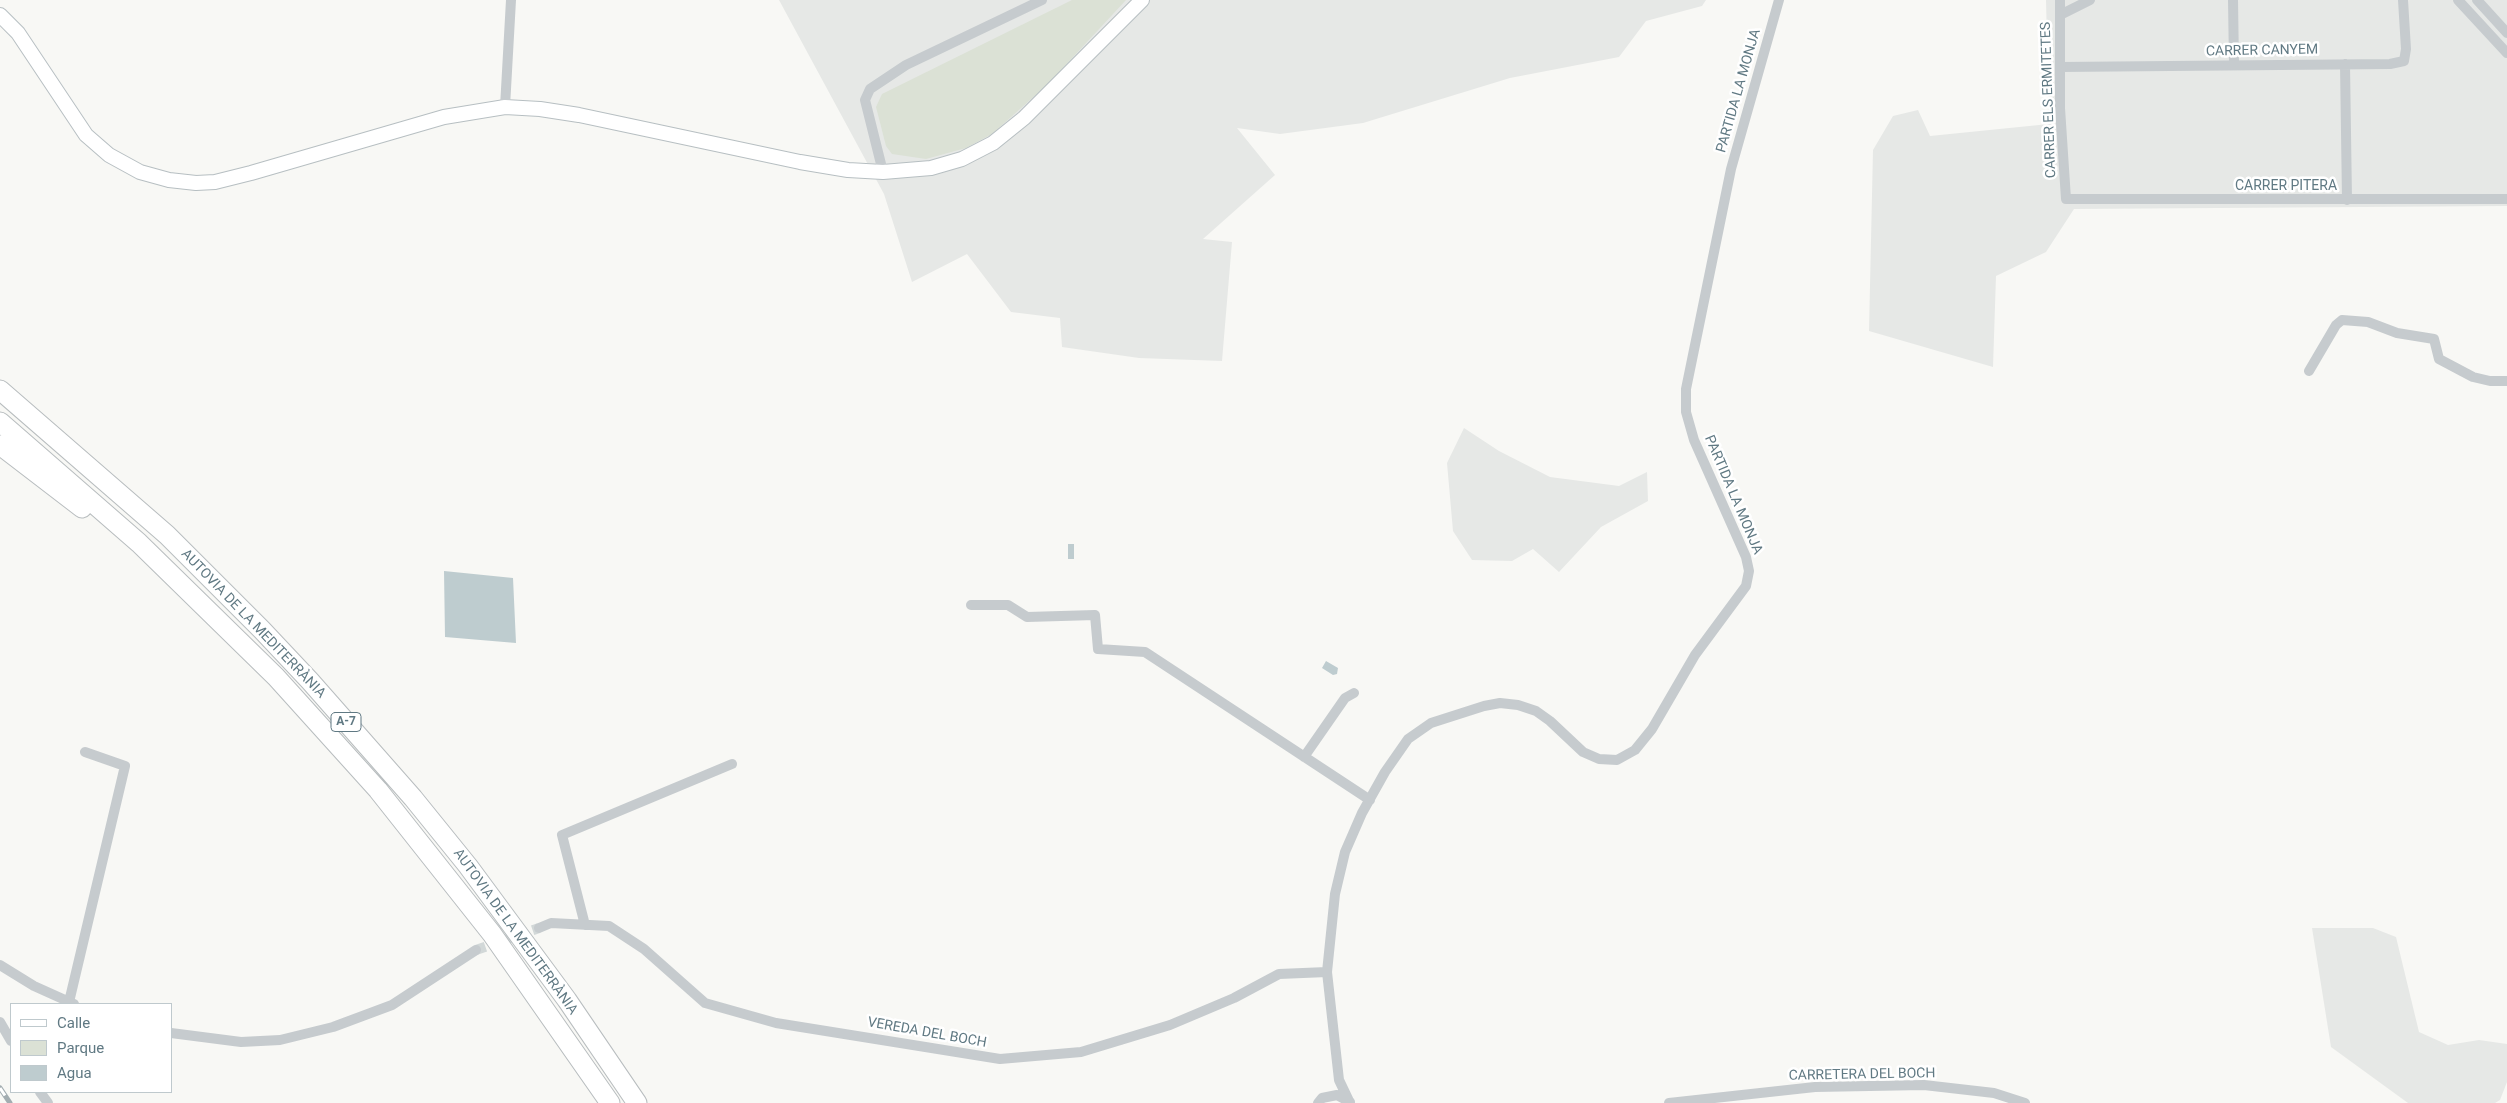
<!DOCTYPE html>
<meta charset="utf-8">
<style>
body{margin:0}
#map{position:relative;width:2507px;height:1103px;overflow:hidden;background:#f8f8f5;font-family:Roboto,sans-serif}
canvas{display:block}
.legend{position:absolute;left:10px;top:1003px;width:162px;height:90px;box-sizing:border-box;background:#fff;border:1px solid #bfc9cd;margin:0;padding:6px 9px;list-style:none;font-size:15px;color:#607983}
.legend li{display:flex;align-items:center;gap:10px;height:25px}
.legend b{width:25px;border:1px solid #bfc9cd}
</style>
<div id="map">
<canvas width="2507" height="1103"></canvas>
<ul class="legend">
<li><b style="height:6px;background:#fff"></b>Calle</li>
<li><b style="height:14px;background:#dbe1d5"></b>Parque</li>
<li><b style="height:14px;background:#becccf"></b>Agua</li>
</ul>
</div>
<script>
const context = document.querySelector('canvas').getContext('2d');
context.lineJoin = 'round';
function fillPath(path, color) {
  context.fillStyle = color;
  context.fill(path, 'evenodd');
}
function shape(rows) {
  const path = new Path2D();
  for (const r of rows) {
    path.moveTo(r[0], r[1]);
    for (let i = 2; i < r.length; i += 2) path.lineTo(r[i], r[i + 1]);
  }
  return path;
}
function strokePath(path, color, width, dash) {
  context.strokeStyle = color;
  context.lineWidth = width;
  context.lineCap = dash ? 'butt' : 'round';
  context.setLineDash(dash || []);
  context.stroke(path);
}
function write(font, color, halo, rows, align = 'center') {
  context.font = font + ' Roboto,sans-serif';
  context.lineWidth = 5;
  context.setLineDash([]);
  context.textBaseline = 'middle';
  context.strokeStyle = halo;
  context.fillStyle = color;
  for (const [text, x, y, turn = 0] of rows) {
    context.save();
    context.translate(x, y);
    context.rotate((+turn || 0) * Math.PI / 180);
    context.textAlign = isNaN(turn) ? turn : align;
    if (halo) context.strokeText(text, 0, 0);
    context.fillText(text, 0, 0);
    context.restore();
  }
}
fillPath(shape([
 [779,0,1706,0,1702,6,1646,21,1619,57,1510,78,1363,123,1280,134,1237,128,1275,175,1203,239,1232,242,1222,361,1139,358,1062,347,1060,318,1011,312,967,254,912,282,884,194],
 [2046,0,2507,0,2507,206,2074,209,2046,252,1996,276,1993,367,1869,331,1873,150,1893,116,1918,110,1930,136,2049,124],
 [1464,428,1499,451,1550,477,1619,486,1647,472,1648,501,1601,527,1559,572,1533,549,1512,561,1472,560,1453,531,1447,463],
 [2312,928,2373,928,2396,937,2419,1032,2448,1045,2479,1040,2507,1044,2507,1082,2500,1100,2495,1103,2408,1103,2331,1047]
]), '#e6e8e6');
fillPath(shape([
 [1072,0,1126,0,1048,84,992,134,966,148,926,159,892,154,886,146,876,107,882,94]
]), '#dbe1d5');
fillPath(shape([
 [1068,544,1074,544,1074,559,1068,559],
 [444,571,513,578,516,643,445,637],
 [1326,661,1338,668,1337,674,1333,675,1322,668]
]), '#becccf');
strokePath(shape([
 [476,950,539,928]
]), '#d2d8d8', 10, [10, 5]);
const secondary = shape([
 [0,15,18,33,86,135,109,155,140,172,169,180,196,183,215,182,251,173,444,117,505,107,540,109,579,115,800,162,848,170,883,172,931,168,962,159,993,143,1024,118,1142,0]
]);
const highway = shape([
 [0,390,167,535,262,630,310,681,413,798,468,866,567,1000,637,1103],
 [0,422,139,543,276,677,378,790,492,934,610,1103],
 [0,445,82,508]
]);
strokePath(secondary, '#b7bfc2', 16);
strokePath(highway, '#b8bdbf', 21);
strokePath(shape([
 [2060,0,2060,108,2066,199,2507,199],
 [2233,0,2234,65],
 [2458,0,2507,53],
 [2477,0,2507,33],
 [2060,15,2090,0],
 [2345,64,2347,200],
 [2060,67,2390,64,2404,61,2406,49,2403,0],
 [505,107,511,0],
 [883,172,865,100,870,89,906,65,1042,0],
 [2309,371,2336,325,2342,320,2368,322,2397,333,2434,339,2439,359,2473,377,2490,381,2507,381],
 [971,605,1008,605,1027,617,1095,615,1098,649,1145,652,1370,800],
 [1304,757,1345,698,1354,693],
 [585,925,562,835,732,764],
 [539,928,551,923,609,926,644,949,705,1003,776,1023,1000,1059,1081,1052,1170,1025,1234,998,1279,974,1327,972],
 [0,965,34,986,74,1004],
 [69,1002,125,766,85,752],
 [0,1022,11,1041],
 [171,1033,241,1042,280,1040,333,1027,392,1005,476,950],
 [40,1092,48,1103],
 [1349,1101,1339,1080,1327,972,1335,894,1345,852,1362,813,1385,772,1408,739,1431,723,1484,706,1500,703,1518,705,1536,711,1550,721,1583,752,1599,759,1617,760,1635,750,1652,729,1695,655,1746,586,1749,571,1746,557,1694,440,1686,412,1686,389,1731,169,1779,0],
 [1318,1103,1322,1098,1337,1095,1350,1102],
 [1669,1103,1815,1087,1924,1085,1994,1093,2025,1103]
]), '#c6cbce', 10);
strokePath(secondary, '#fff', 14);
strokePath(highway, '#fff', 19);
const rail = shape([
 [0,1088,10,1103]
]);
strokePath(rail, '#a3adb1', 5);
strokePath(rail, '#fff', 3, [9]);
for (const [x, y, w] of [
 [346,722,30]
]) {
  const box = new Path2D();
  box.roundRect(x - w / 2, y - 9.5, w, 19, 4);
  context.fillStyle = '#fff';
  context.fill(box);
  strokePath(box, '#607983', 1);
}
write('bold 12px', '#607983', null, [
 ["A-7",346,722]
]);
write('14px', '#607983', '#fff', [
 ["CARRER CANYEM",2262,51,-1],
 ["PARTIDA LA MONJA",1739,91,-74],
 ["CARRER ELS ERMITETES",2049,100,-92],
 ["CARRER PITERA",2286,186],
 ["PARTIDA LA MONJA",1733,495,67],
 ["AUTOVIA DE LA MEDITERRÀNIA",253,624,46],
 ["AUTOVIA DE LA MEDITERRÀNIA",515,932,54],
 ["VEREDA DEL BOCH",927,1033,10],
 ["CARRETERA DEL BOCH",1862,1075,-1]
]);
</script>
